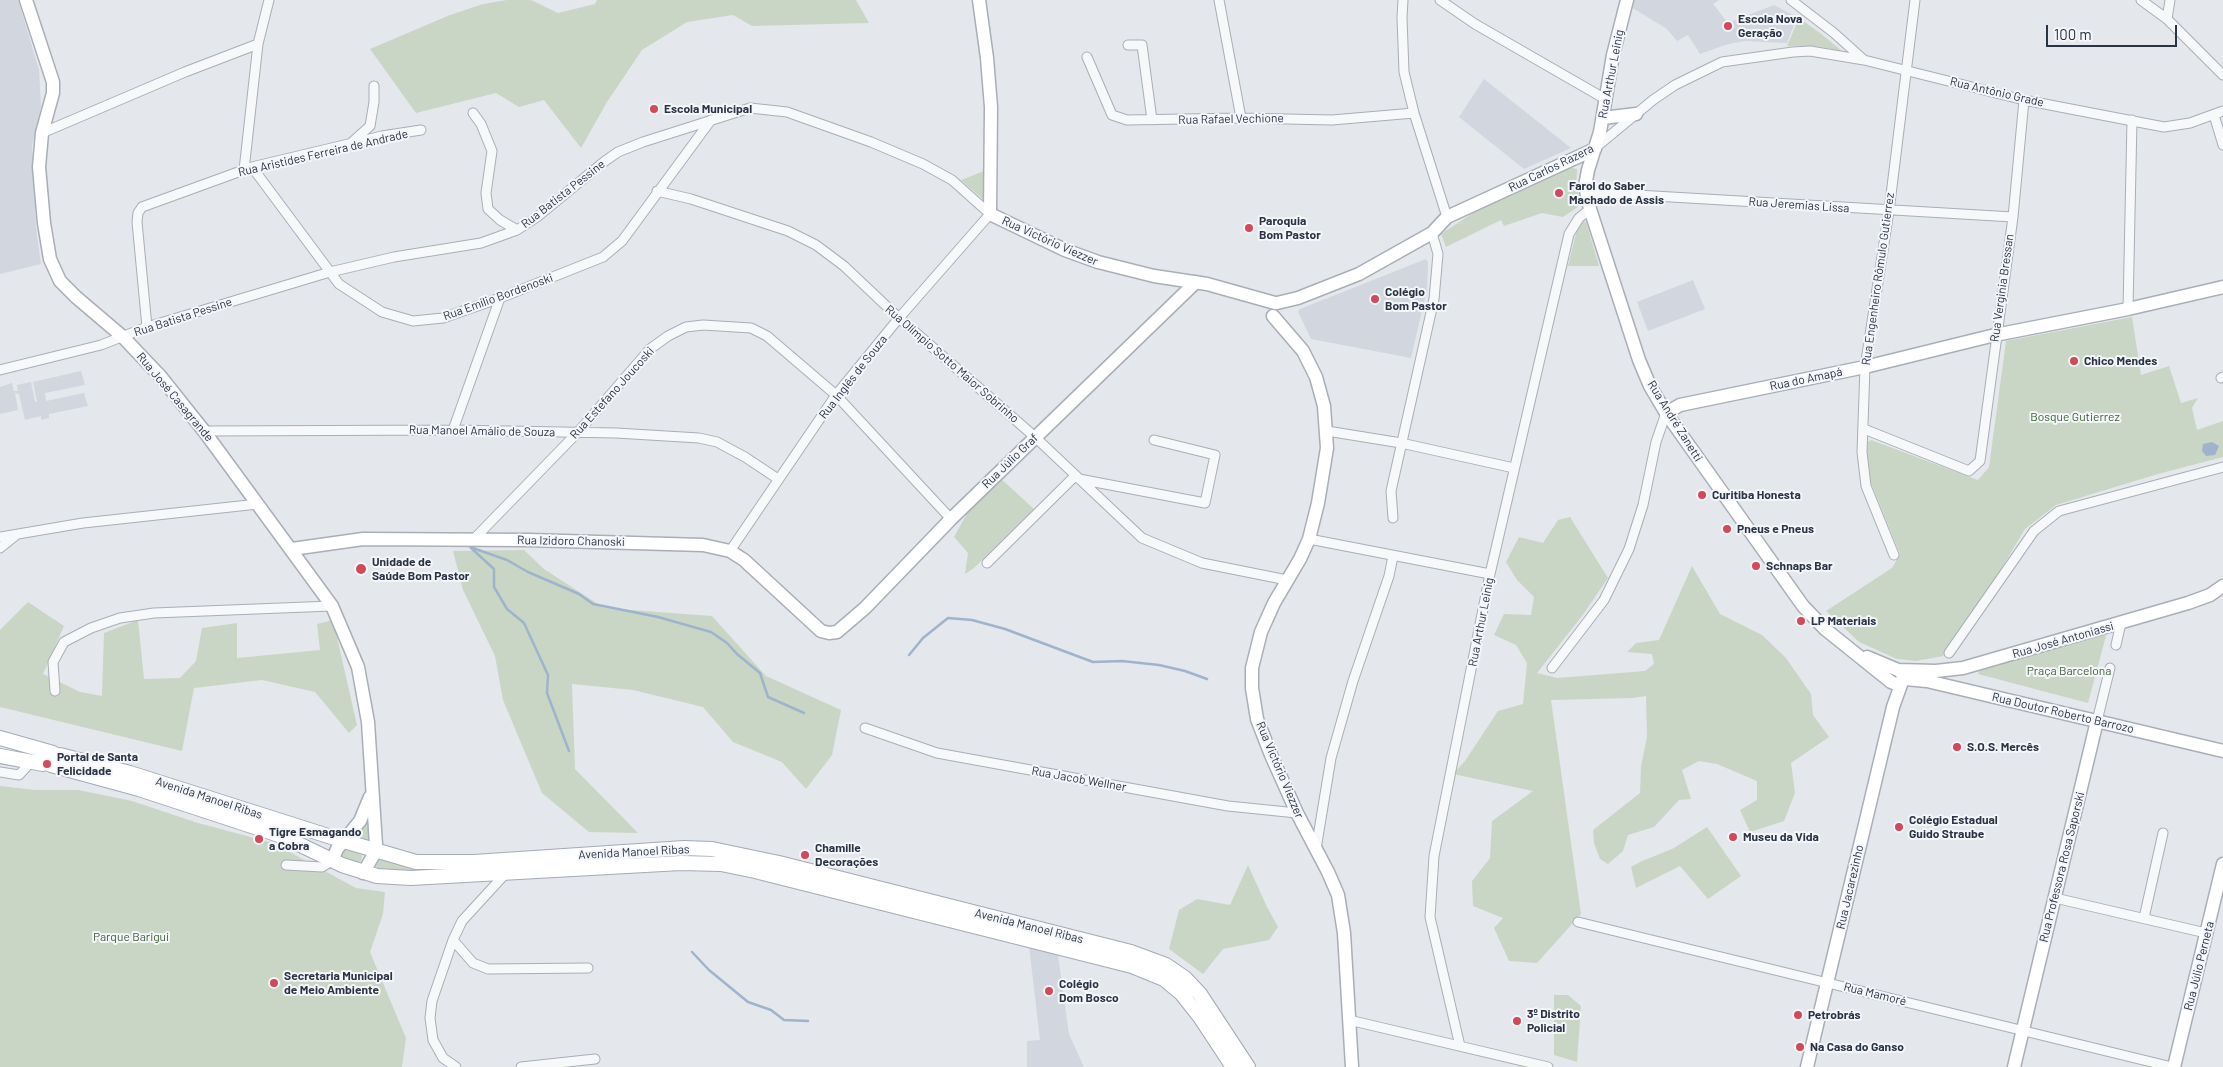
<!DOCTYPE html>
<meta charset="utf-8">
<style>
body{margin:0}
#map{position:relative;width:2223px;height:1067px;overflow:hidden;background:#e4e7ec;font-family:Barlow,sans-serif}
canvas{display:block}
.scale{position:absolute;left:2046px;top:25px;width:131px;height:22px;box-sizing:border-box;border:2px solid #2b3445;border-top:0;padding-left:6px;font-size:15px;line-height:18px;white-space:nowrap;color:#2b3445;-webkit-text-stroke:4px #f4f6f9;paint-order:stroke}
</style>
<div id="map">
<canvas width="2223" height="1067"></canvas>
<div class="scale">100 m</div>
</div>
<script>
const context = document.querySelector('canvas').getContext('2d');
context.lineJoin = 'round';
function fillPath(path, color) {
  context.fillStyle = color;
  context.fill(path, 'evenodd');
}
function shape(rows) {
  const path = new Path2D();
  for (const r of rows) {
    path.moveTo(r[0], r[1]);
    for (let i = 2; i < r.length; i += 2) path.lineTo(r[i], r[i + 1]);
  }
  return path;
}
function strokePath(path, color, width, dash) {
  context.strokeStyle = color;
  context.lineWidth = width;
  context.lineCap = dash ? 'butt' : 'round';
  context.setLineDash(dash || []);
  context.stroke(path);
}
function write(font, color, halo, rows, align = 'center') {
  context.font = font + ' Barlow,sans-serif';
  context.lineWidth = 4;
  context.setLineDash([]);
  context.textBaseline = 'middle';
  context.strokeStyle = halo;
  context.fillStyle = color;
  for (const [text, x, y, turn = 0] of rows) {
    context.save();
    context.translate(x, y);
    context.rotate((+turn || 0) * Math.PI / 180);
    context.textAlign = isNaN(turn) ? turn : align;
    if (halo) context.strokeText(text, 0, 0);
    context.fillText(text, 0, 0);
    context.restore();
  }
}
fillPath(shape([
 [0,0,18,0,39,70,41,106,32,145,36,228,41,264,0,274],
 [1634,0,1719,0,1713,4,1728,23,1774,5,1797,17,1787,43,1745,41,1728,44,1700,54,1688,35,1677,41,1667,29,1631,7],
 [1484,79,1571,148,1524,169,1459,117],
 [1426,259,1428,263,1427,289,1411,358,1311,339,1298,312,1300,309],
 [1693,280,1705,309,1648,331,1637,302],
 [81,371,85,385,45,393,46,401,84,393,88,406,49,414,49,418,41,420,41,416,25,420,19,394,15,393,18,410,0,414,0,387,12,383,14,391,18,391,17,385,31,382,35,402,37,402,33,382],
 [1029,946,1058,955,1069,1034,1084,1067,1027,1067,1027,1041,1040,1040]
]), '#d2d6de');
fillPath(shape([
 [507,0,531,0,558,13,595,4,597,0,856,0,869,23,752,26,733,15,687,22,642,50,607,102,581,148,544,100,519,107,496,93,416,113,370,49,450,15,483,4],
 [1799,18,1820,33,1842,51,1815,46,1787,46],
 [1568,167,1577,169,1576,189,1582,202,1575,209,1563,217,1542,213,1504,226,1501,220,1446,247,1441,234,1482,207],
 [984,171,986,202,961,180],
 [1582,221,1586,222,1599,266,1568,266,1578,225],
 [2132,317,2141,375,2169,366,2181,403,2198,398,2192,408,2197,430,2223,421,2223,457,2158,474,2056,505,2025,529,1983,599,1943,656,1916,661,1897,659,1859,642,1826,611,1892,568,1900,554,1871,483,1866,443,1871,440,1978,480,1989,467,2006,341],
 [999,477,1034,509,974,568,965,574,968,553,954,537,974,501],
 [1570,517,1608,578,1582,616,1537,673,1557,678,1645,671,1654,664,1652,654,1627,652,1636,643,1659,640,1692,566,1720,614,1762,635,1786,658,1811,694,1813,715,1829,737,1791,763,1795,793,1784,821,1750,832,1740,810,1757,800,1757,781,1717,764,1699,761,1682,770,1691,799,1679,800,1654,827,1628,835,1623,851,1608,864,1600,859,1594,843,1593,830,1640,793,1641,766,1647,737,1646,696,1633,698,1551,700,1581,914,1537,963,1509,961,1494,928,1503,918,1473,906,1472,881,1490,858,1492,821,1533,791,1453,774,1465,761,1498,711,1523,704,1527,663,1516,645,1494,635,1504,614,1531,615,1534,597,1517,580,1506,562,1519,537,1543,543,1558,520],
 [524,550,544,569,604,608,712,616,766,676,841,710,832,755,806,789,782,762,733,742,703,707,633,690,572,684,575,769,638,833,589,832,542,793,503,700,495,656,463,590,453,551],
 [28,602,64,626,43,674,80,692,102,696,104,633,138,620,144,679,180,678,196,661,202,628,237,623,237,658,320,650,317,624,333,620,357,725,349,733,315,692,262,680,194,688,182,751,0,707,0,630],
 [2104,633,2106,636,2088,703,1978,674,1979,671],
 [0,786,35,790,78,790,132,801,198,823,273,843,356,888,385,892,383,914,370,952,406,1038,402,1067,0,1067],
 [367,820,369,842,356,838],
 [1707,827,1741,876,1708,899,1680,866,1636,888,1631,867,1640,862,1674,848],
 [344,848,362,855,361,861,356,863,346,862,339,856],
 [379,858,425,867,425,873,377,869,376,864],
 [1248,865,1267,907,1278,927,1269,940,1223,949,1203,974,1169,949,1179,910,1197,899,1230,905],
 [1554,995,1568,995,1581,1006,1577,1062,1554,1055]
]), '#c9d6c5');
fillPath(shape([
 [2212,442,2219,446,2215,455,2206,456,2202,451,2203,444]
]), '#9fb4cc');
strokePath(shape([
 [470,547,507,560,528,572,579,594,593,604,658,617,711,632,727,643,737,654,760,673,768,697,804,713],
 [471,548,494,569,494,587,507,609,524,623,548,675,547,693,569,751],
 [909,655,923,638,948,618,972,620,1005,629,1093,662,1122,661,1159,665,1185,671,1207,679],
 [692,952,709,970,748,1002,771,1010,784,1020,808,1021]
]), '#9fb4cc', 2.5);
const street = shape([
 [1219,0,1241,118],
 [1403,0,1402,18,1404,72,1414,113,1447,217],
 [1440,0,1475,24,1607,100],
 [1791,0,1834,33,1864,60],
 [2141,0,2167,19,2223,75],
 [2167,19,2170,0],
 [1128,45,1142,45,1152,120],
 [1087,57,1112,115,1127,120,1241,118,1332,120,1414,113],
 [473,113,481,124,492,151,486,193,488,209,500,220,517,230],
 [2214,115,2223,145],
 [42,133,185,72,258,44],
 [351,143,370,126,374,102,374,86],
 [1595,148,1653,100,1675,85,1722,62,1793,52,1810,51,1864,60,2024,100,2164,127,2190,123,2223,111],
 [252,167,339,284,382,312,413,321,443,318,500,298,603,257,622,241,711,120],
 [244,170,258,44,269,0],
 [657,191,691,199,788,231,816,245,844,266,899,318,1035,437,1142,538,1202,563,1287,580],
 [1586,192,2013,217],
 [2128,309,2132,120],
 [147,327,137,222,138,213,142,207,252,167,382,136,421,130],
 [0,370,101,345,147,327,330,272,394,257,481,243,517,230,537,217,605,161,618,152,643,142,750,108,787,112,871,142,923,164,952,180,990,214,899,318,836,395,730,551],
 [2221,378,2223,377],
 [1864,429,1969,471,1980,461,2013,217,2024,100],
 [453,430,500,298],
 [204,431,453,430,616,433,699,438,717,442,745,457,778,479],
 [1327,431,1401,443,1514,468],
 [1079,479,1205,503,1215,455,1154,440],
 [1393,518,1391,491,1434,299,1438,254,1432,233],
 [0,537,83,523,258,504],
 [1309,539,1490,574],
 [473,540,578,432,650,349,668,336,686,327,703,325,751,328,767,336,836,395,951,519],
 [0,548,15,536],
 [1894,555,1866,486,1862,452,1865,367,1889,211,1915,0],
 [987,563,1075,476],
 [2116,645,2121,623],
 [1949,653,2034,531,2059,511,2223,467],
 [1552,668,1604,600,1629,549,1643,505,1656,442,1666,413],
 [55,691,53,662,64,642,91,628,120,618,154,613,332,606],
 [2097,721,2110,668],
 [865,728,937,753,1228,806,1297,813],
 [0,772,19,775,30,763],
 [1316,849,1331,758,1353,681,1389,576,1393,556],
 [286,865,322,867,332,861],
 [2055,898,2206,933],
 [2144,918,2163,833],
 [1578,922,2172,1067],
 [453,940,473,963,488,969,588,968],
 [1349,1020,1548,1067],
 [1460,1046,1430,917,1434,856,1490,574,1569,234,1579,218,1590,209],
 [456,1067,443,1058,433,1040,430,1018,432,1001,453,940,462,921,506,873],
 [521,1067,595,1059]
]);
const secondary = shape([
 [26,0,53,82,53,93,42,133,39,167,44,223,50,259,60,281,76,297,123,337,161,377,204,431,332,606,358,667,368,722,376,845,376,851,363,873],
 [979,0,987,58,991,107,990,214,1065,250,1098,262,1154,276,1207,284,1275,303],
 [1627,0,1613,55,1600,132,1588,170,1585,186,1590,209,1639,360,1650,386,1666,413,1803,606,1825,629,1891,682,1896,684,1901,682],
 [1603,118,1636,114],
 [1277,303,1298,298,1359,274,1432,233,1447,217,1595,149],
 [1273,316,1303,351,1316,377,1324,406,1327,448,1318,503,1309,539,1300,559,1274,603,1261,632,1252,668,1252,688,1257,719,1271,755,1297,813,1328,872,1338,895,1344,933,1352,1067],
 [1666,413,1680,405,1865,367,1995,335,2128,309,2223,287],
 [292,549,363,539,528,540,703,545,730,551,744,560,821,631,829,633,837,632,865,608,951,519,1196,282],
 [1867,657,1898,670,1936,671,1963,668,2188,603,2210,595,2223,586],
 [1905,679,1927,681,2223,751],
 [332,861,337,849,360,821,370,797],
 [1807,1067,1893,707,1903,679,1902,673,1898,670],
 [2014,1067,2097,721],
 [2174,1067,2223,864]
]);
const primary = shape([
 [0,738,53,753],
 [60,755,130,773,344,841,416,862,474,862,684,848,712,849,779,863,1131,952,1166,965,1185,978,1200,994,1248,1067],
 [0,756,43,764],
 [51,765,139,789,282,836,342,865,377,876,411,878,681,863,721,864,755,871,1132,966,1164,979,1181,993,1200,1017,1233,1067]
]);
strokePath(street, '#a9aeb7', 11);
strokePath(secondary, '#a9aeb7', 15);
strokePath(primary, '#a3abb8', 16);
strokePath(street, '#f7f8fa', 9);
strokePath(secondary, '#fff', 12);
strokePath(primary, '#fff', 14);
for (const [x, y, r, color] of [
 [1728,26,5,"#d1495b"],
 [654,109,5,"#d1495b"],
 [1559,193,5,"#d1495b"],
 [1249,228,5,"#d1495b"],
 [1375,299,5,"#d1495b"],
 [2074,361,5,"#d1495b"],
 [1702,495,5,"#d1495b"],
 [1727,529,5,"#d1495b"],
 [1756,566,5,"#d1495b"],
 [361,569,6,"#d1495b"],
 [1801,621,5,"#d1495b"],
 [1957,747,5,"#d1495b"],
 [47,764,5,"#d1495b"],
 [1899,827,5,"#d1495b"],
 [1733,837,5,"#d1495b"],
 [259,839,5,"#d1495b"],
 [805,855,5,"#d1495b"],
 [274,983,5,"#d1495b"],
 [1049,991,5,"#d1495b"],
 [1798,1015,5,"#d1495b"],
 [1517,1021,5,"#d1495b"],
 [1800,1047,5,"#d1495b"]
]) {
  const dot = new Path2D();
  dot.arc(x, y, r, 0, 2 * Math.PI);
  context.fillStyle = color;
  context.fill(dot);
  strokePath(dot, '#f4f6f9', 2);
}
write('bold 12px', '#2b3445', '#f4f6f9', [
 ["Escola Nova",1738,19],
 ["Geração",1738,33],
 ["Escola Municipal",664,109],
 ["Farol do Saber",1569,186],
 ["Machado de Assis",1569,200],
 ["Paroquia",1259,221],
 ["Bom Pastor",1259,235],
 ["Colégio",1385,292],
 ["Bom Pastor",1385,306],
 ["Chico Mendes",2084,361],
 ["Curitiba Honesta",1712,495],
 ["Pneus e Pneus",1737,529],
 ["Unidade de",372,562],
 ["Saúde Bom Pastor",372,576],
 ["Schnaps Bar",1766,566],
 ["LP Materiais",1811,621],
 ["S.O.S. Mercês",1967,747],
 ["Portal de Santa",57,757],
 ["Felicidade",57,771],
 ["Colégio Estadual",1909,820],
 ["Guido Straube",1909,834],
 ["Tigre Esmagando",269,832],
 ["a Cobra",269,846],
 ["Museu da Vida",1743,837],
 ["Chamille",815,848],
 ["Decorações",815,862],
 ["Secretaria Municipal",284,976],
 ["de Meio Ambiente",284,990],
 ["Colégio",1059,984],
 ["Dom Bosco",1059,998],
 ["3º Distrito",1527,1014],
 ["Policial",1527,1028],
 ["Petrobrás",1808,1015],
 ["Na Casa do Ganso",1810,1047]
], 'left');
write('12px', '#2b3445', '#f4f6f9', [
 ["Rua Arthur Leinig",1611,74,-79],
 ["Rua Antônio Grade",1997,92,13],
 ["Rua Rafael Vechione",1231,119,-1],
 ["Rua Aristides Ferreira de Andrade",323,153,-13],
 ["Rua Carlos Razera",1551,168,-26],
 ["Rua Batista Pessine",563,194,-38],
 ["Rua Jeremias Lissa",1799,205,4],
 ["Rua Victório Viezzer",1050,241,24],
 ["Rua Engenheiro Rômulo Gutierrez",1878,279,-82],
 ["Rua Verginia Bressan",2002,288,-82],
 ["Rua Emílio Bordenoski",498,297,-20],
 ["Rua Batista Pessine",183,317,-18],
 ["Rua Olímpio Sotto Maior Sobrinho",952,364,41],
 ["Rua Inglês de Souza",853,377,-52],
 ["Rua do Amapá",1806,379,-12],
 ["Rua Estefano Joucoski",612,393,-48],
 ["Rua José Casagrande",175,397,50],
 ["Rua André Zanetti",1675,421,58],
 ["Rua Manoel Amálio de Souza",482,431,1],
 ["Rua Júlio Graf",1010,461,-44],
 ["Rua Izidoro Chanoski",571,541,1],
 ["Rua Arthur Leinig",1481,622,-79],
 ["Rua José Antoniassi",2063,640,-16],
 ["Rua Doutor Roberto Barrozo",2063,713,13],
 ["Rua Victório Viezzer",1280,770,67],
 ["Rua Jacob Wellner",1079,779,10],
 ["Avenida Manoel Ribas",209,798,18],
 ["Avenida Manoel Ribas",634,852,-3],
 ["Rua Professora Rosa Saporski",2062,867,-76],
 ["Rua Jacarezinho",1850,887,-77],
 ["Avenida Manoel Ribas",1029,926,14],
 ["Rua Júlio Perneta",2199,966,-76],
 ["Rua Mamoré",1875,994,14]
]);
write('12px', '#3f6138', '#f4f6f9', [
 ["Bosque Gutierrez",2075,417],
 ["Praça Barcelona",2069,671],
 ["Parque Barigui",131,937]
]);
</script>
